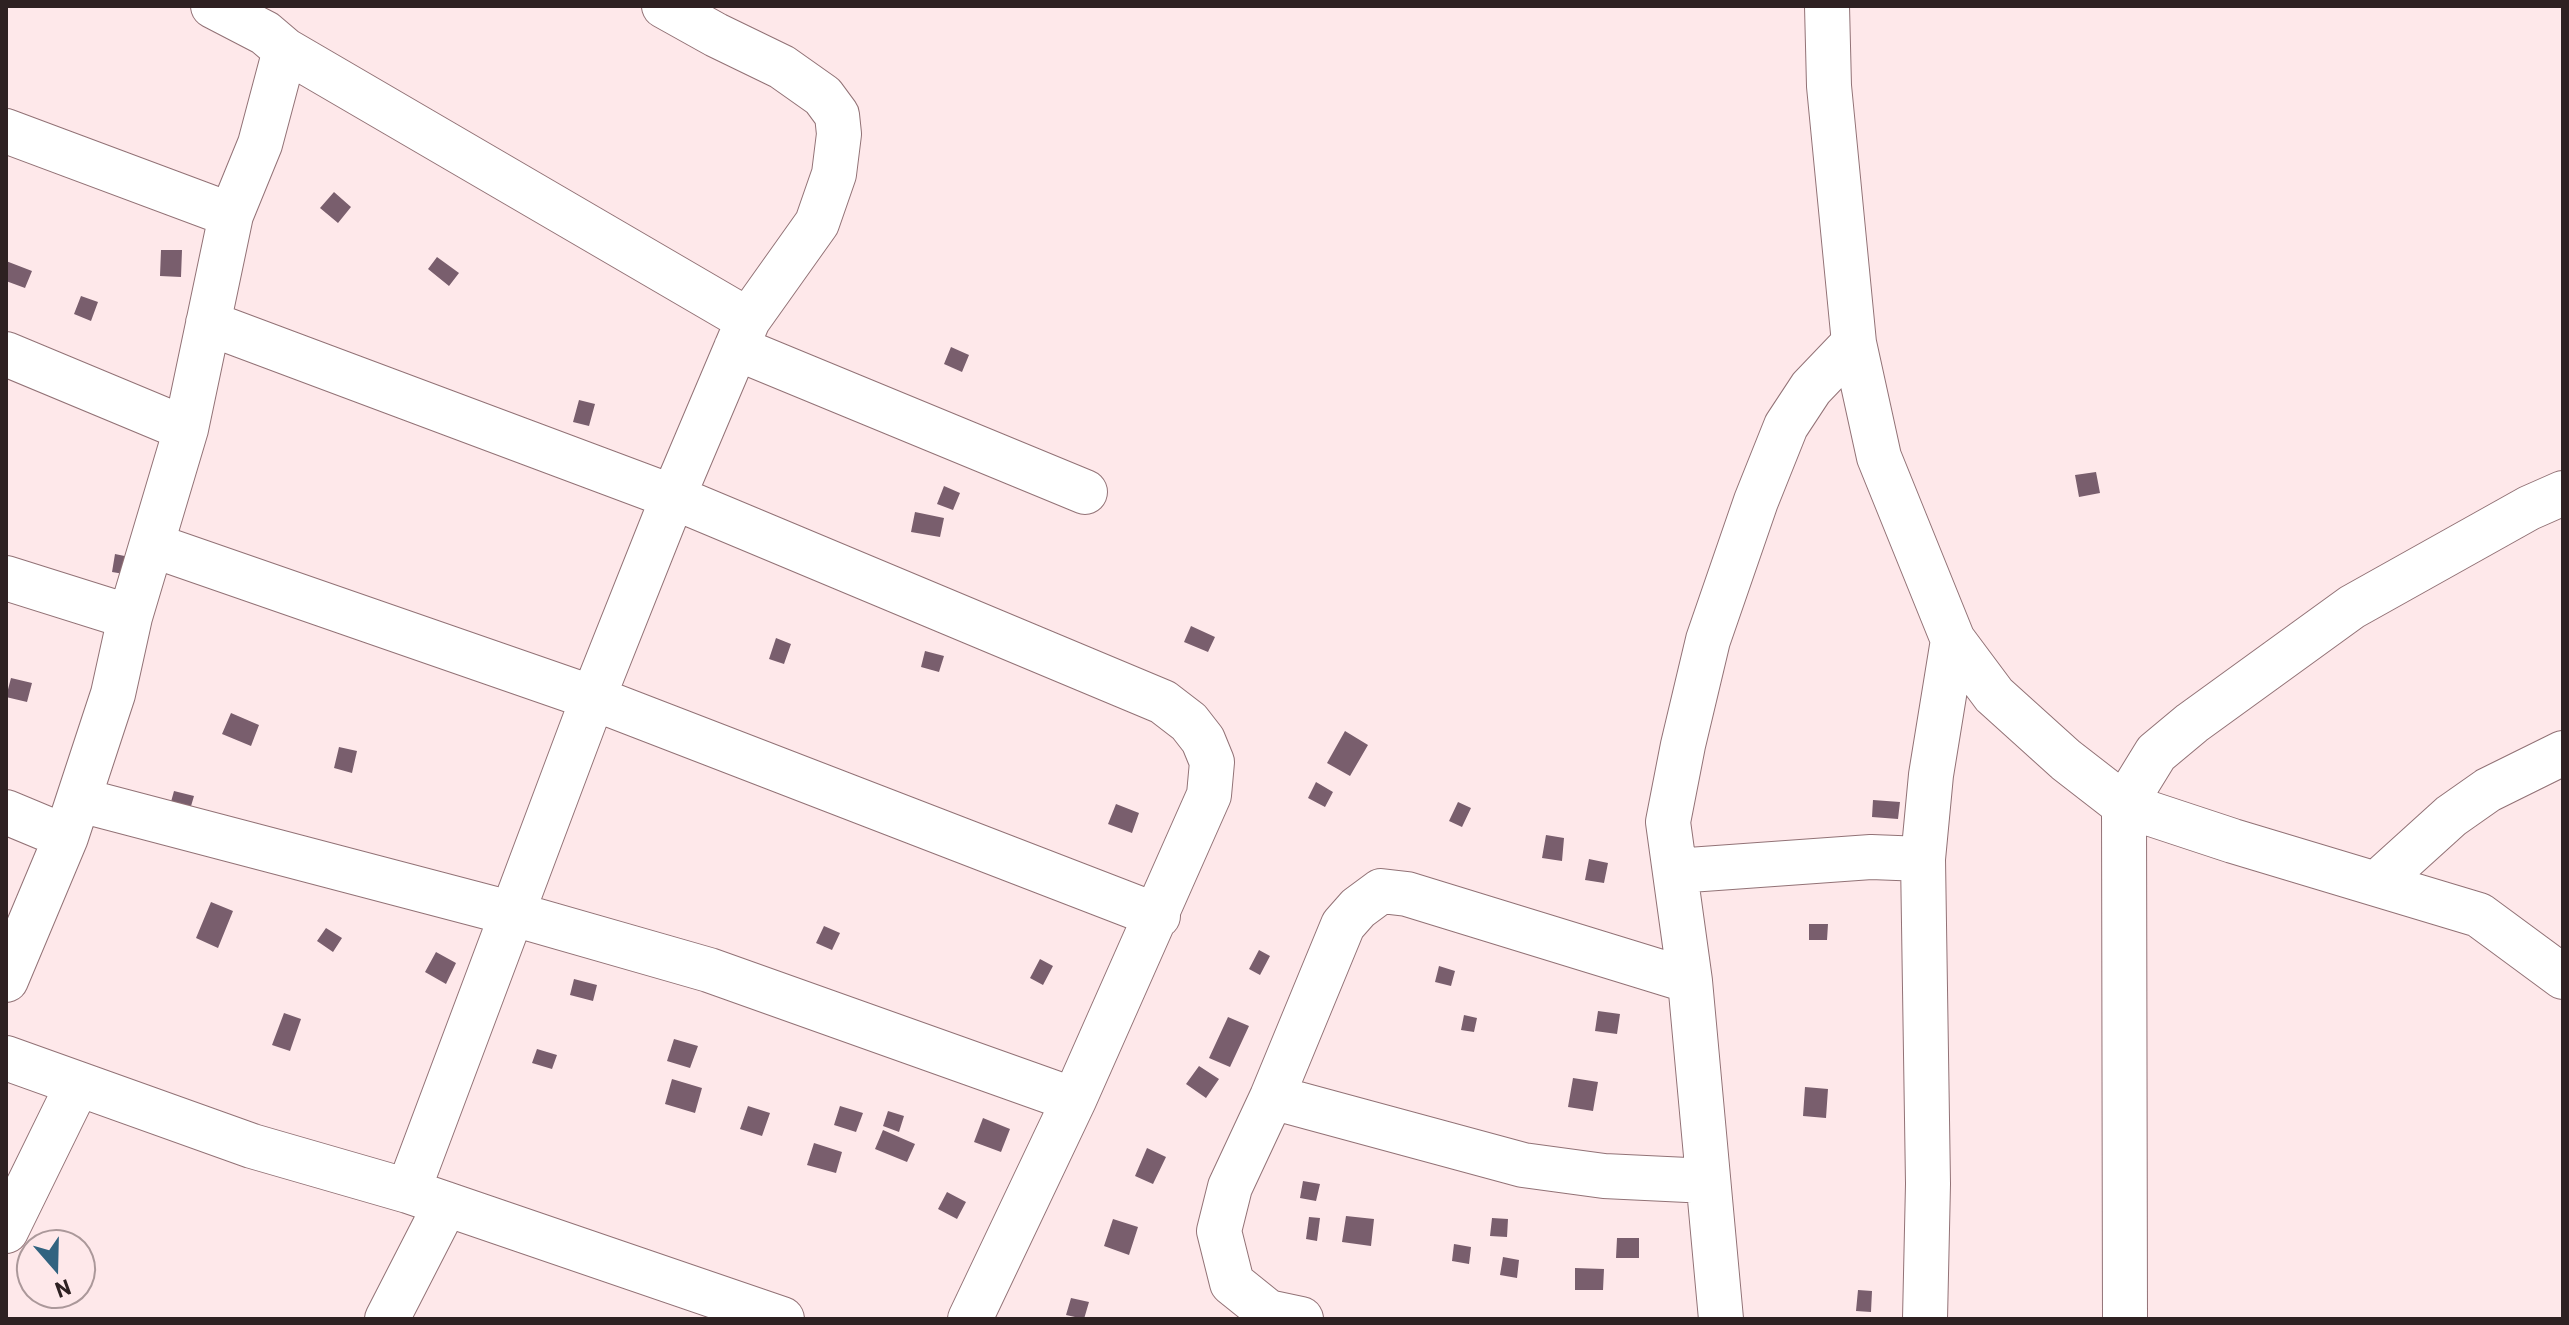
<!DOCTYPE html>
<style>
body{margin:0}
#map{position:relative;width:2569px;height:1325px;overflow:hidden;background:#fee8ea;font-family:Barlow,sans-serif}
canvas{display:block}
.frame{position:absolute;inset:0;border:8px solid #2e2122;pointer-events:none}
.north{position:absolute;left:16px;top:1229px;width:80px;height:80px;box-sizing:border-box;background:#fee8ea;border:2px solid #ab989a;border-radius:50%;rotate:160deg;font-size:22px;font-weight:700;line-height:32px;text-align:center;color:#2e2122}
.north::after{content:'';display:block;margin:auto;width:28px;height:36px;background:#316380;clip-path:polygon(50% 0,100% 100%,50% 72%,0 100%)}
</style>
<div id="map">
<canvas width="2569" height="1325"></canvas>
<div class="frame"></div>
<div class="north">N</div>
</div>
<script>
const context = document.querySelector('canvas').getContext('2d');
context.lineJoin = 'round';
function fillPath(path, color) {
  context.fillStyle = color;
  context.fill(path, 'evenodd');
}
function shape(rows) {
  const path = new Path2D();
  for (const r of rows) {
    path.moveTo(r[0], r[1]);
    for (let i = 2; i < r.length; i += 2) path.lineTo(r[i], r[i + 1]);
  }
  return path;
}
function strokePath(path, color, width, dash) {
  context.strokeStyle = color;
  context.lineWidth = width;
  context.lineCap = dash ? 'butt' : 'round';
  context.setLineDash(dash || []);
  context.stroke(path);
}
fillPath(shape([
 [334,192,351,207,338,223,320,208],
 [161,250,182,250,181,277,160,276],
 [437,257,459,273,449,286,428,269],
 [6,261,32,271,25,288,6,281],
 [81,296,98,302,91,321,74,314],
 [951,347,969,355,962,372,944,364],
 [579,400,595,404,589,426,573,422],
 [2096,472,2100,493,2079,497,2075,475],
 [944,486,960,493,953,510,937,504],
 [915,512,944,518,940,537,911,532],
 [115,554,134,558,130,575,112,572],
 [1191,626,1215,637,1208,652,1184,642],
 [776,638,791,644,784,664,769,659],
 [925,651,944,656,939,672,921,667],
 [11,678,32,683,27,702,6,697],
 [231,713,259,725,251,746,222,734],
 [1345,731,1368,745,1350,776,1327,763],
 [339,747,357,751,352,773,334,768],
 [1316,782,1333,792,1325,807,1308,798],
 [174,791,194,796,189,813,169,809],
 [1873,800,1900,802,1898,819,1872,817],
 [1458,802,1471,808,1462,827,1449,821],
 [1116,804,1139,813,1132,833,1108,824],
 [1546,835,1564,838,1562,861,1542,858],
 [1589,859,1608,863,1604,883,1585,880],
 [211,902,233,911,218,948,196,938],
 [1809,924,1828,924,1827,940,1809,940],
 [824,926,840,933,832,950,816,943],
 [326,928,342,938,333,952,317,941],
 [1259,950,1270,956,1260,975,1249,969],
 [436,952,456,963,446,984,425,972],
 [1040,959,1053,966,1043,985,1030,978],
 [1439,966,1455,971,1451,986,1435,982],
 [574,979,597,985,593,1001,570,995],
 [1598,1011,1620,1014,1617,1034,1595,1031],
 [284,1013,301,1019,290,1051,272,1045],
 [1464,1015,1477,1018,1474,1032,1461,1030],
 [1228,1017,1249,1026,1230,1067,1209,1058],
 [674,1039,698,1046,690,1068,667,1061],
 [537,1049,557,1055,552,1069,532,1063],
 [1199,1066,1219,1079,1206,1098,1186,1084],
 [1573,1078,1598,1082,1593,1111,1568,1107],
 [672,1079,702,1088,695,1113,665,1104],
 [1805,1087,1828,1089,1826,1118,1803,1116],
 [748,1106,770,1113,762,1136,740,1129],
 [840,1106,863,1113,856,1132,834,1125],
 [888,1111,904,1116,899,1132,883,1126],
 [983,1118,1010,1129,1001,1152,974,1142],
 [883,1130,915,1144,907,1162,875,1149],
 [814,1143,842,1152,836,1173,807,1165],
 [1147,1148,1166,1157,1153,1184,1135,1176],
 [1303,1181,1320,1184,1316,1201,1300,1198],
 [947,1192,966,1202,957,1219,938,1209],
 [1346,1216,1374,1219,1371,1246,1342,1242],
 [1309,1217,1320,1218,1317,1241,1306,1239],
 [1492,1218,1508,1219,1507,1237,1490,1236],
 [1113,1219,1138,1227,1129,1255,1104,1246],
 [1617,1238,1639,1238,1639,1258,1616,1258],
 [1454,1244,1471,1247,1469,1264,1452,1261],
 [1503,1257,1519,1260,1517,1278,1500,1275],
 [1575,1268,1604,1269,1603,1290,1575,1290],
 [1858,1290,1872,1291,1871,1312,1856,1311],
 [1071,1298,1089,1302,1084,1319,1066,1315]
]), '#795e6d');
const minor = shape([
 [664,6,716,35,782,67,823,96,837,115,839,134,834,174,817,223,748,320],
 [1827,6,1829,86,1854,343,1879,457,1953,640,1994,695,2066,760,2124,805,2233,841,2479,915,2563,977],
 [285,50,748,320,673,497,593,698,408,1191],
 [6,131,231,215],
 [208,323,673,497,1163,702,1189,722,1203,740,1212,762,1209,795,1074,1100,970,1319],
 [736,348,1085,492],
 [6,354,186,429],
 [152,545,593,698,1158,916],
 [6,578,130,617],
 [80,800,510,913,709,970,1074,1100],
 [6,812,66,837],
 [1675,871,1871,857,1923,859],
 [2377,883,2451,816,2488,790,2563,753],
 [6,980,66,837,113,694,130,617,186,429,231,215,260,144,285,50,265,33,213,6],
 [6,1058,252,1146,408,1191,782,1319],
 [1272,1097,1523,1165,1604,1176,1708,1181],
 [6,1231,78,1084],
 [387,1319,446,1204],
 [1301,1319,1268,1312,1232,1283,1219,1231,1230,1187,1272,1097,1343,925,1358,908,1381,891,1407,894,1690,981],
 [1721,1319,1690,981,1668,822,1683,745,1708,640,1756,501,1786,426,1811,388,1854,343],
 [1925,1319,1928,1184,1923,859,1931,775,1953,640],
 [2125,1319,2124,805,2156,753,2192,723,2352,607,2529,508,2563,493]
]);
strokePath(minor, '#927276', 46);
strokePath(minor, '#fff', 44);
</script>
